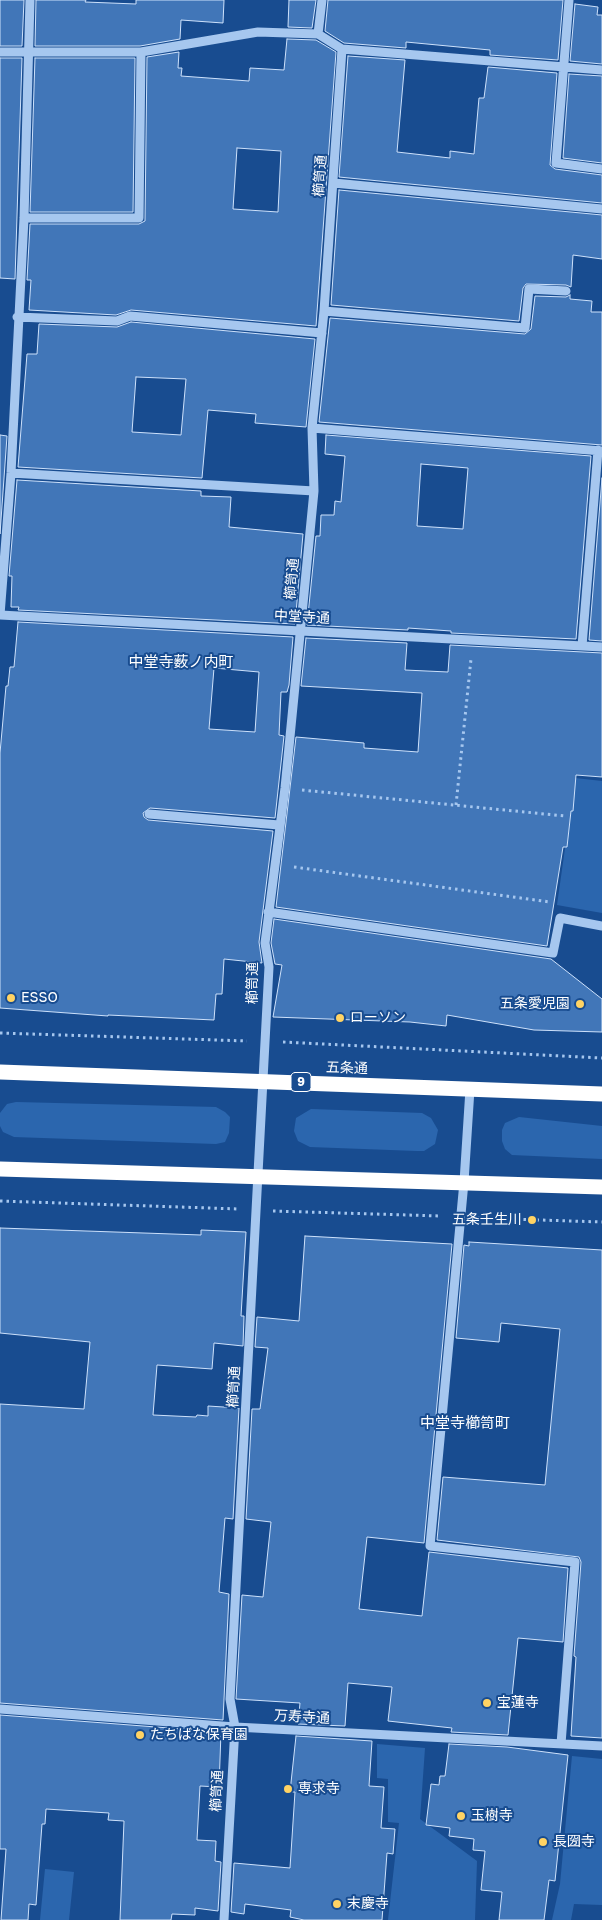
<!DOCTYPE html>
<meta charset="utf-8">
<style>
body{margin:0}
canvas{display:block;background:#184c90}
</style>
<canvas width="602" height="1920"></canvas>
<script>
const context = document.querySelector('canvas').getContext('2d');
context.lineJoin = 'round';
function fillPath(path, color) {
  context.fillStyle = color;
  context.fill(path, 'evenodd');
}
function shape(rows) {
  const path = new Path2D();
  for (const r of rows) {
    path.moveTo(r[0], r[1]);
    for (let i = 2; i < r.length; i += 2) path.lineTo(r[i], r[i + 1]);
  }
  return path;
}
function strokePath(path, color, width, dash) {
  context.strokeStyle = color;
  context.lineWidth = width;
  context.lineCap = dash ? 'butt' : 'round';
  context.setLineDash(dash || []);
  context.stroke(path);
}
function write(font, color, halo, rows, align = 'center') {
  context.font = font + ' "Golos Text","Noto Sans JP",sans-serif';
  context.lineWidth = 4;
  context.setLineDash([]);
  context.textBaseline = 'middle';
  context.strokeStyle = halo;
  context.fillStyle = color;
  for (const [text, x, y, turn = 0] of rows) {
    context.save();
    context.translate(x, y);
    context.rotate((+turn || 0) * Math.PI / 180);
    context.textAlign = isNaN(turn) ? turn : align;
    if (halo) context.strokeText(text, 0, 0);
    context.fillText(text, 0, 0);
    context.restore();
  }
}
fillPath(shape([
 [575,778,602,781,602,913,557,905],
 [16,1102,216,1107,225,1112,230,1117,229,1133,225,1142,216,1144,14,1137,3,1132,0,1126,0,1113,7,1104],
 [311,1109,422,1113,431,1118,438,1130,435,1144,424,1151,417,1151,310,1147,298,1141,294,1131,296,1118],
 [519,1117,602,1126,602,1159,512,1155,505,1149,502,1141,502,1130,505,1123],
 [377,1744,425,1748,420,1819,477,1861,475,1920,388,1920,399,1823,388,1822,388,1779,377,1778],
 [572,1756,602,1759,602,1905,574,1904,571,1920,552,1920,560,1884],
 [45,1869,74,1872,69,1920,40,1920]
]), '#2b66ae');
const building = shape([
 [0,0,24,0,22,46,0,46,0,0],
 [36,0,86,0,85,2,136,4,136,0,224,0,223,23,181,20,180,39,140,46,35,46,36,0],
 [289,0,316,0,312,28,288,27,289,0],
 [328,0,563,0,558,60,490,55,490,50,406,42,406,48,344,43,325,31,328,0],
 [575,4,598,7,597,15,602,15,602,64,570,61,575,4],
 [287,39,316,40,336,52,316,326,131,310,116,315,29,310,31,280,27,280,30,224,139,224,145,221,147,57,179,52,178,68,182,68,181,76,249,81,250,68,284,70,287,39],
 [237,148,281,151,278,212,233,209,237,148],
 [348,56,405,60,397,152,450,158,450,151,474,154,479,98,484,98,488,67,557,73,550,165,555,169,602,175,602,203,339,177,348,56],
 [0,58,22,58,15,279,0,278,0,58],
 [35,58,135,58,133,212,30,212,35,58],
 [569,74,602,76,602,163,563,158,569,74],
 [339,190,602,215,602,259,573,255,571,287,566,285,526,284,523,288,519,321,331,305,339,190],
 [570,295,570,299,592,301,591,312,602,312,602,445,319,422,330,318,525,334,531,329,535,296,566,297,570,295],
 [131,322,315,339,306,427,255,423,256,414,208,410,202,478,18,467,27,354,37,354,39,324,117,327,131,322],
 [136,377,186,379,181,435,132,432,136,377],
 [0,435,7,436,0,534,0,435],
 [326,435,591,456,576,639,451,633,451,631,408,628,408,630,307,625,316,536,320,536,321,515,334,515,335,501,341,502,345,456,325,454,326,435],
 [421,464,468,468,463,529,417,526,421,464],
 [602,478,602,641,589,640,602,478],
 [17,480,201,491,201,496,231,497,229,527,303,534,295,624,18,610,19,607,11,607,12,576,9,576,17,480],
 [18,622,293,637,289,685,287,692,281,692,279,735,284,736,275,818,150,808,143,813,144,817,148,820,273,831,259,942,262,963,224,959,222,994,216,994,214,1020,108,1015,108,1016,0,1008,0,753,6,686,8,686,10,667,14,667,18,622],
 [214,668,259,672,255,732,209,729,214,668],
 [306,638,407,643,405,670,448,672,450,645,602,653,602,777,576,775,573,811,571,811,567,847,563,847,547,946,276,907,296,737,364,743,364,748,418,752,422,693,301,686,306,638],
 [274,919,551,959,602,999,602,1032,534,1030,447,1015,446,1026,410,1022,273,1017,282,965,275,964,271,943,274,919],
 [0,1228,201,1235,201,1230,246,1232,241,1316,244,1316,243,1346,214,1343,212,1369,157,1365,153,1415,196,1417,197,1415,208,1416,208,1406,239,1408,233,1519,225,1518,219,1592,229,1594,223,1720,0,1703,0,1404,84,1409,90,1342,0,1333,0,1228],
 [305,1236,452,1244,424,1543,367,1537,359,1609,422,1616,429,1552,568,1568,563,1642,518,1638,508,1735,451,1732,452,1728,388,1721,392,1687,348,1683,345,1726,298,1724,300,1703,236,1699,242,1595,263,1597,271,1522,246,1519,252,1409,260,1409,268,1348,255,1347,257,1317,299,1321,305,1236],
 [469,1242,602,1250,602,1738,571,1736,576,1657,574,1656,581,1562,579,1557,437,1540,443,1477,545,1485,560,1329,501,1323,499,1342,456,1338,464,1245,469,1246,469,1242],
 [0,1715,221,1732,219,1787,200,1786,197,1840,216,1841,215,1861,221,1862,218,1911,195,1908,195,1915,172,1914,171,1920,120,1920,124,1821,108,1820,109,1813,46,1809,45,1824,42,1824,36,1905,29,1904,28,1920,1,1920,6,1849,0,1849,0,1715],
 [296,1736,372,1741,369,1786,384,1787,381,1828,395,1829,393,1854,387,1853,382,1920,304,1920,290,1917,291,1910,245,1904,244,1914,231,1912,234,1863,290,1868,295,1792,290,1792,296,1736],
 [449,1744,507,1747,568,1755,555,1881,549,1880,544,1920,499,1920,502,1892,481,1890,485,1851,473,1850,474,1839,449,1836,450,1828,426,1825,431,1784,439,1785,440,1776,445,1776,449,1744]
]);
fillPath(building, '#4176b8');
strokePath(building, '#cde1fb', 1);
strokePath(shape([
 [302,790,565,816],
 [456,805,471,659],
 [294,867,550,902],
 [0,1033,247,1041],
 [283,1042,602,1058],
 [0,1201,239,1209],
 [273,1211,441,1216],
 [478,1218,602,1222]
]), '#a6c7ef', 3, [2.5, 4]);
strokePath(shape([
 [569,0,556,163,602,169],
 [318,34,322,0],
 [0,52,141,52,258,32,318,34,342,49,602,70],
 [334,183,602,209],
 [24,218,139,218,141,52],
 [324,311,525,328,529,289,566,291],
 [17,317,117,321,130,316,322,333],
 [312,428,602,451],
 [11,473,314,491],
 [0,615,11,473,24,218,30,0],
 [0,615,602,647],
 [582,646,598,450],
 [149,814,279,825],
 [268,912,553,953,560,918,602,926],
 [470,1089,464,1182,430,1546,575,1562,561,1744],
 [0,1709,235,1727,602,1746],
 [224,1920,235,1727,230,1699,269,967,265,943,285,788,314,491,312,428,324,311,342,49]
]), '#a6c7ef', 9);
strokePath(shape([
 [0,1072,602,1094],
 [0,1169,602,1187]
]), '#fff', 15);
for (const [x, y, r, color] of [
 [11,998,5,"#ffd364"],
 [580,1004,5,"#ffd364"],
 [340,1018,5,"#ffd364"],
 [532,1220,5,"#ffd364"],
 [487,1703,5,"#ffd364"],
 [140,1735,5,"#ffd364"],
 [288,1789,5,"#ffd364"],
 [461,1816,5,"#ffd364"],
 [543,1842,5,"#ffd364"],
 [337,1904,5,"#ffd364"]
]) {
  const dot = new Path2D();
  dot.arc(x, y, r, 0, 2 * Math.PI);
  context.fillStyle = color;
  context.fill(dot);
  strokePath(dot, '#184c90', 2);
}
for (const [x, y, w] of [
 [301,1082,20]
]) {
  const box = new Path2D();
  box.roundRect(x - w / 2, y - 9.5, w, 19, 4);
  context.fillStyle = '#184c90';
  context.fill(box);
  strokePath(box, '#fff', 1);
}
write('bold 12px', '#fff', null, [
 ["9",301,1082]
]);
write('14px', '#fff', '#184c90', [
 ["櫛笥通",320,176,-86],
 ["櫛笥通",292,579,-85],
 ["中堂寺通",302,617,3],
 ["櫛笥通",253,983,-90],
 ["五条通",347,1068,2],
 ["櫛笥通",234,1387,-87],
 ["万寿寺通",302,1717,3],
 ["櫛笥通",217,1791,-87]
]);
write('14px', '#fff', '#184c90', [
 ["ESSO",21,998],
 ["五条愛児園",570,1004,"right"],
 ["ローソン",350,1018],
 ["五条壬生川",522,1220,"right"],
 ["宝蓮寺",497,1703],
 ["たちばな保育園",150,1735],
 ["専求寺",298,1789],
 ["玉樹寺",471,1816],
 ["長圀寺",553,1842],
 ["末慶寺",347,1904]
], 'left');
write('15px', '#fff', '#184c90', [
 ["中堂寺薮ノ内町",181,662],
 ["中堂寺櫛笥町",465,1423]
]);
</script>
